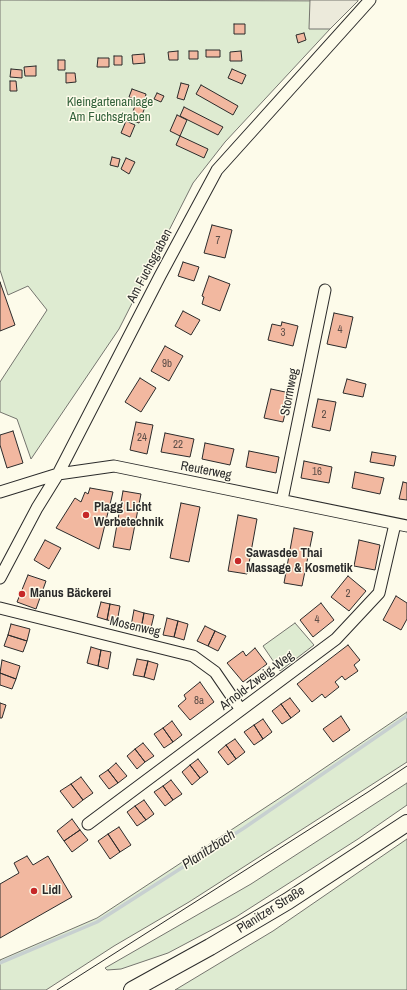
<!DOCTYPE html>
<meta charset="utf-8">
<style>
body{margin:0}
canvas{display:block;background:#fdfbea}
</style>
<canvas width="407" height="990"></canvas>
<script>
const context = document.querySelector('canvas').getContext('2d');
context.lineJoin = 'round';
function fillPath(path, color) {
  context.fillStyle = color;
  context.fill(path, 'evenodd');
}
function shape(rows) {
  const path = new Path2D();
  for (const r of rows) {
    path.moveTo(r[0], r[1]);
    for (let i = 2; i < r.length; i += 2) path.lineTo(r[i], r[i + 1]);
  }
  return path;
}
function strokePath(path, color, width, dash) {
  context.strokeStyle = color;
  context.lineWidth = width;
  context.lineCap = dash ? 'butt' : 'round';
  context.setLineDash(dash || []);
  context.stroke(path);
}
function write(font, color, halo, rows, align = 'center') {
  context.font = font + ' "Archivo Narrow",sans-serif';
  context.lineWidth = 3;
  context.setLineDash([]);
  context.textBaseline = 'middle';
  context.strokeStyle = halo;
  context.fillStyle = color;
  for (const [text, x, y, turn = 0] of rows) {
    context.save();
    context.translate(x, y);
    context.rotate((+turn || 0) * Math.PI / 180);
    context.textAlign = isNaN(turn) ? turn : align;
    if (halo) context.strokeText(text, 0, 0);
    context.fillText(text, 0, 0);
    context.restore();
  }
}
const green = shape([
 [0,0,358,1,330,29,225,142,193,183,119,329,31,459,17,419,0,412,0,382,47,310,28,286,8,295,0,270,0,0],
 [295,623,314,645,280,671,263,646,295,623],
 [407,712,407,762,189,902,114,946,46,990,0,990,0,960,97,918,292,790,407,712],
 [407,783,407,805,358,839,236,917,168,953,121,969,107,970,105,968,251,884,407,783],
 [407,839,407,990,175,990,273,931,407,839]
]);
fillPath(green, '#deebd1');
strokePath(green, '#74746e', 1);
const parking = shape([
 [310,0,358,0,358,1,330,29,309,29,310,0]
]);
fillPath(parking, '#eceadb');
strokePath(parking, '#74746e', 1);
strokePath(shape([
 [0,963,97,922,244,828,407,716]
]), '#c7d0d0', 3.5);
const building = shape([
 [234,24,245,24,245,34,234,34,234,24],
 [304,33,306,40,298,43,296,35,304,33],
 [206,50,220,50,220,57,206,57,206,50],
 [178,51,178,60,169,60,168,52,178,51],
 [189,51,198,51,198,59,189,59,189,51],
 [241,51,242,61,230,61,230,52,241,51],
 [144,54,145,63,133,64,132,55,144,54],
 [114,56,122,56,122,65,114,65,114,56],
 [98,58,109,58,109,67,97,67,98,58],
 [58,60,65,60,65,70,58,70,58,60],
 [36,66,36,76,25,76,24,67,36,66],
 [11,69,22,70,22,78,10,77,11,69],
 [232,69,246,75,242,84,228,78,232,69],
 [66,73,75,73,76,82,66,83,66,73],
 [10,81,16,81,17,91,10,91,10,81],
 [181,83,189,85,184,100,177,98,181,83],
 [201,85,238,106,233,115,196,94,201,85],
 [132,89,146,94,144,103,129,97,132,89],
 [157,93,164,96,161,102,154,99,157,93],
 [136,103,145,107,139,123,130,120,136,103],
 [184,107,223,127,218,135,180,116,184,107],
 [177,115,187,120,180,136,170,131,177,115],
 [126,121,135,125,130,137,121,133,126,121],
 [180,136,208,149,204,158,176,145,180,136],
 [112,157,120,159,118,167,110,165,112,157],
 [126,158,135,162,129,174,121,169,126,158],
 [212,225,232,230,225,258,204,253,212,225],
 [183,262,199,267,194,281,178,276,183,262],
 [209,276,230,284,220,311,202,304,204,297,202,296,209,276],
 [0,282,15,325,0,331,0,282],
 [183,311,200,320,191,335,175,326,183,311],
 [334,313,353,317,346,348,327,344,334,313],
 [282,322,298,326,293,346,268,340,272,324,281,326,282,322],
 [165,346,183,356,169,381,151,371,165,346],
 [140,378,156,388,141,412,125,402,140,378],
 [347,379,366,384,363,397,343,393,347,379],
 [271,389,290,393,283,422,264,418,271,389],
 [318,399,336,402,330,431,312,427,318,399],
 [136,422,153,425,147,454,130,450,136,422],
 [13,431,23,463,7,468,0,445,0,435,13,431],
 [165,433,194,439,190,457,161,452,165,433],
 [205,443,234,449,230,465,202,459,205,443],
 [249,451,279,457,276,473,246,467,249,451],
 [372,452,396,456,394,466,370,462,372,452],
 [304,461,332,467,329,483,301,478,304,461],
 [355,472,384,478,380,494,352,488,355,472],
 [403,482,407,483,407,500,399,499,403,482],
 [90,488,113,492,99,549,56,528,75,498,81,502,85,492,88,494,90,488],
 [123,491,141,494,130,550,113,547,123,491],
 [181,503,200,507,189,562,170,558,181,503],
 [238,515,257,519,247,574,228,571,238,515],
 [294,528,313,532,302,586,284,583,294,528],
 [45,540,61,548,49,569,34,560,45,540],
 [359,540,380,545,375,570,354,566,359,540],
 [28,575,46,581,36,609,17,602,28,575],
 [348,576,366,591,349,611,331,597,348,576],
 [396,596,407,603,407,619,401,630,383,620,396,596],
 [101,602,110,604,107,620,97,617,101,602],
 [321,603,334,620,313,637,300,620,321,603],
 [110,604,120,606,117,622,107,620,110,604],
 [134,610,144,613,141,629,131,626,134,610],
 [144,613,154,615,150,632,141,629,144,613],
 [167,618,178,621,174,637,163,635,167,618],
 [178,621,188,624,184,640,174,637,178,621],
 [11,624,30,629,27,641,8,635,11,624],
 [205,626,215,631,208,646,197,641,205,626],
 [215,631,226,636,218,651,208,646,215,631],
 [8,635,27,641,23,652,4,646,8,635],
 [348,645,360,660,354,665,358,671,345,680,342,676,335,682,339,687,325,698,322,694,312,702,297,684,348,645],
 [91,647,101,650,98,666,87,663,91,647],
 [255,648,267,664,243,682,227,663,243,651,246,656,255,648],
 [101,650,111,652,108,669,98,666,101,650],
 [137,659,148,661,144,677,133,675,137,659],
 [2,660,20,666,16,679,0,673,2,660],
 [148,661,158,664,154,680,144,677,148,661],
 [0,673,16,679,12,689,0,685,0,673],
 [200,682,214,702,190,720,178,706,186,699,184,695,200,682],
 [290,698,300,711,291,718,281,704,290,698],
 [0,703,6,705,2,718,0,718,0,703],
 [281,704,291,718,282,724,272,711,281,704],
 [341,716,350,730,333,742,323,729,341,716],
 [263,719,272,732,263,739,254,725,263,719],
 [172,721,182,735,173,742,163,728,172,721],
 [254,725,263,739,254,745,244,732,254,725],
 [163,728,173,742,164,748,154,734,163,728],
 [235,739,245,752,236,759,226,745,235,739],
 [143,743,154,756,145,762,135,749,143,743],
 [226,745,236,759,228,765,218,752,226,745],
 [135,749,145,762,137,769,127,756,135,749],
 [198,759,208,772,200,778,190,765,198,759],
 [116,763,127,776,118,783,108,770,116,763],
 [190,765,200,778,192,785,182,772,190,765],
 [108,770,118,783,109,789,99,776,108,770],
 [81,777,93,793,83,800,71,784,81,777],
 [171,780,182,794,173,800,163,786,171,780],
 [71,784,83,800,73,808,60,791,71,784],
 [163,786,173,800,165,806,154,792,163,786],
 [144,800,154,814,146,820,135,806,144,800],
 [135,806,146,820,137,826,127,812,135,806],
 [72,819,80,830,64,841,57,831,72,819],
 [119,827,131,845,120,852,108,834,119,827],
 [80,830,88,840,72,852,64,841,80,830],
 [108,834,120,852,110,859,98,841,108,834],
 [27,856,33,865,48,856,72,897,0,938,0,884,19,873,14,863,27,856]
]);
fillPath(building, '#f2b8a0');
strokePath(building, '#2b2b2b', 1);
const minor = shape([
 [0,492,58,474,114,466,407,526],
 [282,500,325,290],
 [0,578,37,508,58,474,160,276,217,170,370,0],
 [0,608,193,656,215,672,241,710],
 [88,824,336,639,379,593,395,524]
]);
const secondary = shape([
 [132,990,210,947,288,901,407,823]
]);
strokePath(minor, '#2b2b2b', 13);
strokePath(secondary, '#2b2b2b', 18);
strokePath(minor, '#fdfbea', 11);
strokePath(secondary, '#fdfbea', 16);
strokePath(shape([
 [57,990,368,792,407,766]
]), '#2b2b2b', 1);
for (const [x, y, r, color] of [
 [86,515,4,"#c62828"],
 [238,561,4,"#c62828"],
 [22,594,4,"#c62828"],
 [34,891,4,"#c62828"]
]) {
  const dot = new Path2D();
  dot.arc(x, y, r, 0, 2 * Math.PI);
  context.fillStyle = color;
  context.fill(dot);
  strokePath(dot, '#fdfbea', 1.5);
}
write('11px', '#5d4e48', null, [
 ["7",218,241],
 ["4",340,330],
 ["3",283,333],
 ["9b",167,364],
 ["2",324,415],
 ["24",142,438],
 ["22",178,445],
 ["16",317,472],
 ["2",348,594],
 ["4",317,620],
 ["8a",199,701]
]);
write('13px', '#34623c', '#fdfbea', [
 ["Kleingartenanlage",110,103],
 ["Am Fuchsgraben",110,118]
]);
write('13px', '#2b2b2b', '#fdfbea', [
 ["Am Fuchsgraben",150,266,-62],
 ["Stormweg",290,392,-79],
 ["Reuterweg",206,471,11],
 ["Mosenweg",135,627,13],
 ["Arnold-Zweig-Weg",257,681,-37],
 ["Planitzer Straße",271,910,-32]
]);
write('bold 13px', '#2b2b2b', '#fdfbea', [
 ["Plagg Licht",94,508],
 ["Werbetechnik",94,523],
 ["Sawasdee Thai",246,554],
 ["Massage & Kosmetik",246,569],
 ["Manus Bäckerei",30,594],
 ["Lidl",42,891]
], 'left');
write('italic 14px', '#2b2b2b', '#fdfbea', [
 ["Planitzbach",209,850,-33]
]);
</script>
